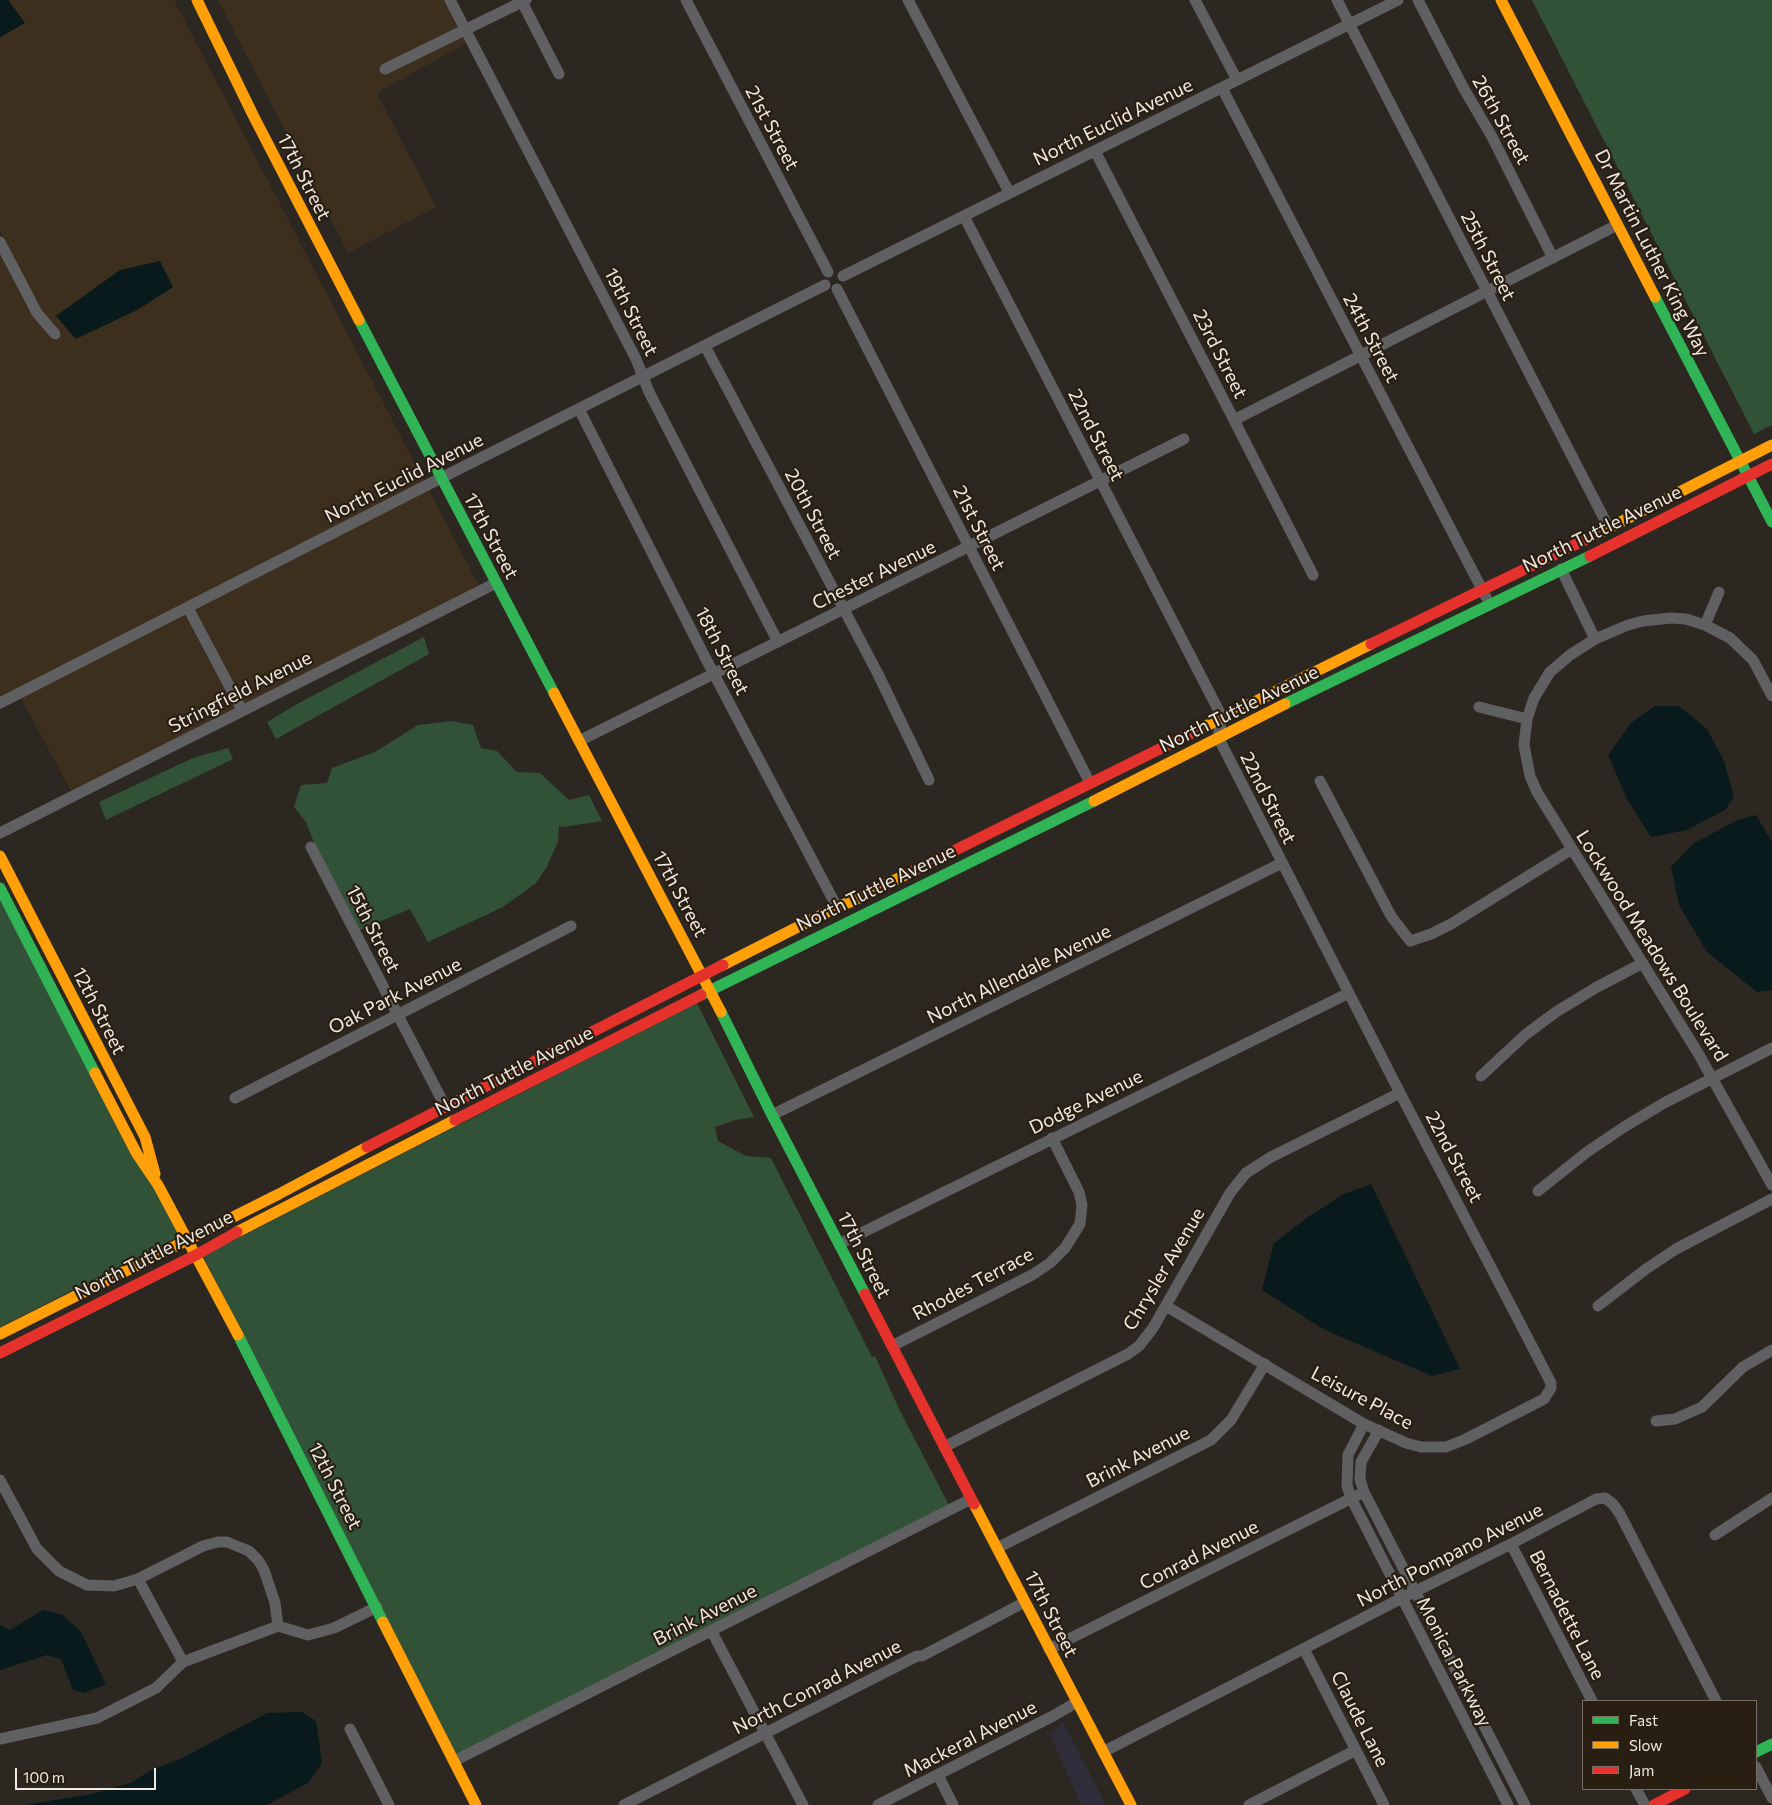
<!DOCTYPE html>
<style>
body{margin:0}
#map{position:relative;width:1772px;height:1805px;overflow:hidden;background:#2d2721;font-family:Commissioner,sans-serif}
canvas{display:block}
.legend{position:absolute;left:1582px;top:1700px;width:175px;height:90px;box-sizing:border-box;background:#291e12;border:1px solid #796f65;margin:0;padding:6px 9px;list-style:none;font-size:15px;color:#f1e9e1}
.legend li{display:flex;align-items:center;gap:10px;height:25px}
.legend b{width:25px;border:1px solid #796f65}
.scale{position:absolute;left:15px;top:1768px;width:141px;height:22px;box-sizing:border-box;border:2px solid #f1e9e1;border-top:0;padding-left:6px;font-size:15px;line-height:18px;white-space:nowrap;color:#f1e9e1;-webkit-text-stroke:4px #291e12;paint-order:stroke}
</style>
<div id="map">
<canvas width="1772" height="1805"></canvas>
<ul class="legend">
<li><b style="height:6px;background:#30b455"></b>Fast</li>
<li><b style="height:6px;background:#ff9f0a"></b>Slow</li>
<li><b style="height:6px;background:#e5322d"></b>Jam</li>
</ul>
<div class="scale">100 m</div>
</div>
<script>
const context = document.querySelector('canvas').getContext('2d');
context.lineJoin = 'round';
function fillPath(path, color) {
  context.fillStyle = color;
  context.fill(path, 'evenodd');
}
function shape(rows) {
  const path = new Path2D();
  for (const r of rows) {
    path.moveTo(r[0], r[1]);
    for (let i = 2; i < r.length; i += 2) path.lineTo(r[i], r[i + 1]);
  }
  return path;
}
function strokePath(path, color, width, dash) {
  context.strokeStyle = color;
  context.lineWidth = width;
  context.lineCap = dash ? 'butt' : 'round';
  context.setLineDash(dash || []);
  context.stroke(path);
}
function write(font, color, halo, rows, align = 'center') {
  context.font = font + ' Commissioner,sans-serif';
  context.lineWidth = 4.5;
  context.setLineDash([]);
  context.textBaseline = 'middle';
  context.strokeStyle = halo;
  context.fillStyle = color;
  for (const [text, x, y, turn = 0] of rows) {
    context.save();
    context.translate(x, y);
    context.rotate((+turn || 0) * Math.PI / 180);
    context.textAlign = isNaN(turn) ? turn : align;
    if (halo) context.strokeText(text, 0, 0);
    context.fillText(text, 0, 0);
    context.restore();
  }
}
fillPath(shape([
 [1063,1722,1106,1805,1081,1805,1050,1734]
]), '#302d3b');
fillPath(shape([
 [8,0,174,0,424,481,0,698,0,254,32,315,54,341,62,334,41,310,0,230,0,37,25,23],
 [173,287,137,310,76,338],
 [218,0,444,0,458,28,379,66,382,75,463,37,466,43,377,93,436,207,348,253],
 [429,490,479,586,245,704,195,610],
 [185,615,235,709,71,791,21,698]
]), '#3d2f1e');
fillPath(shape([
 [1532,0,1772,0,1772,425,1754,434],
 [424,637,429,654,276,739,267,722,297,704],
 [451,721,473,725,481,748,497,751,517,772,540,773,569,800,589,795,602,821,563,827,559,826,558,842,546,868,536,883,503,907,428,942,410,909,360,930,313,840,306,822,294,807,301,785,327,783,332,768,375,752,418,725],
 [228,748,233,759,106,820,99,802,193,758],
 [0,900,180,1236,0,1327],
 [697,1003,754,1117,735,1120,715,1127,718,1141,746,1156,771,1158,872,1357,875,1356,900,1411,949,1505,456,1754,203,1256]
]), '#325238');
fillPath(shape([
 [0,0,8,0,25,23,0,37],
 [160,261,173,287,137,310,76,339,56,316,120,270],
 [1655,706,1679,706,1707,729,1724,761,1734,797,1725,810,1687,830,1651,837,1627,799,1608,755,1631,723],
 [1756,815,1772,842,1772,990,1757,992,1707,952,1679,905,1671,867,1694,843,1738,820],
 [1371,1184,1409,1263,1460,1369,1432,1376,1323,1329,1262,1290,1274,1243,1308,1217,1344,1194],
 [43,1610,63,1615,81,1632,106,1684,84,1693,73,1690,61,1659,47,1655,0,1670,0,1625,10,1630],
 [302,1712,316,1721,322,1763,308,1783,267,1805,25,1805,92,1794,133,1782,149,1771,182,1758,267,1713]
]), '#081a1c');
strokePath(shape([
 [450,0,636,359,649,392,778,642],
 [686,0,828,272],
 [908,0,1009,192],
 [1195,0,1237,80],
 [1337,0,1609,528],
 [1418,0,1464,89,1491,135,1553,258],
 [522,2,559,74],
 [385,69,526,0],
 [1222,88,1486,597],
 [1095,151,1234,420,1313,575],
 [964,216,1222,717,1218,737,1400,1093,1521,1325,1551,1383,1551,1388,1544,1399,1466,1439,1446,1447,1421,1447,1406,1443,1364,1424,1166,1306],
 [0,242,37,313,55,334],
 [843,276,1398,0],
 [837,289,1090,783],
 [705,346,878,674,929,780],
 [579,409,706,659,837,907],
 [1234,420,1617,225],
 [1561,569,1595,639],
 [188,608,242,710],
 [1705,625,1719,592],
 [1772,696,1753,660,1730,638,1705,625,1686,619,1671,618,1643,621,1628,625,1595,639,1570,655,1550,672,1534,698,1527,719,1524,745,1530,776,1537,792,1698,1053,1772,1185],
 [0,703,441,478,825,285],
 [1479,707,1527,719],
 [579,741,1184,439],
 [1320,781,1391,916,1410,941,1431,934,1451,924,1572,849],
 [0,833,496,583],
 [311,847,445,1106],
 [1481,1076,1525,1035,1556,1012,1597,987,1643,963],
 [235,1098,571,926],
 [772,1115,1282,863],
 [1538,1191,1587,1152,1624,1127,1664,1103,1772,1048],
 [839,1244,1349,993],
 [1598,1306,1646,1269,1676,1249,1772,1199],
 [892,1346,1032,1275,1050,1263,1065,1248,1080,1224,1082,1205,1079,1192,1052,1138],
 [1656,1421,1675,1419,1702,1407,1743,1367,1772,1350],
 [1364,1424,1348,1455,1347,1486,1351,1498,1508,1805],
 [1379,1430,1361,1462,1360,1479,1364,1492,1525,1805],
 [944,1447,1128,1354,1139,1346,1153,1328,1230,1193,1246,1173,1271,1157,1400,1093],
 [0,1480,37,1549,59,1571,87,1585,114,1586,138,1579,203,1546,218,1542,227,1542,249,1551,258,1560,264,1570,275,1603,278,1626],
 [1715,1535,1772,1498],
 [1511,1544,1592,1701],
 [997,1548,1211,1440,1231,1420,1265,1364],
 [138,1579,183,1662],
 [712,1632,803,1805],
 [1049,1649,1358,1495],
 [1304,1649,1384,1805],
 [350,1729,389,1805],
 [0,1739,97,1718,156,1688,183,1662,278,1626,308,1635,334,1628,377,1607],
 [1103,1752,1402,1598,1511,1544,1596,1499,1605,1498,1613,1504,1620,1514,1716,1701],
 [454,1761,971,1499],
 [1756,1767,1772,1798],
 [938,1775,953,1805],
 [1636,1789,1645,1805],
 [624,1805,917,1656,922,1656,1025,1602],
 [878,1805,1053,1716,1077,1702],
 [1249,1805,1356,1750]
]), '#605f61', 11);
strokePath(shape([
 [1655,297,1772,522],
 [359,320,554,693],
 [1285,704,1590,556],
 [0,888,95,1073],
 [701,995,1094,801],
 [721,1012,772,1115,865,1294],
 [238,1335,383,1622],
 [1756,1752,1772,1744]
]), '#30b455', 11);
strokePath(shape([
 [197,0,254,117,359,320],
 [1501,0,1655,297],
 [1597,534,1772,445],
 [554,693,721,1012],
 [1194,732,1371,644],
 [1094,801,1285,704],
 [0,856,145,1137,155,1174],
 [723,965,837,907,855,900,909,873],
 [95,1073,137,1154,158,1185,238,1335],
 [237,1232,455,1120],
 [0,1334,279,1194,367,1147],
 [974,1504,1131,1805],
 [383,1622,476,1805]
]), '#ff9f0a', 11);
strokePath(shape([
 [1590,556,1772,464],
 [1371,644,1597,534],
 [909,873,1194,732],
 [455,1120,701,995],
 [367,1147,723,965],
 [865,1294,974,1504],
 [0,1353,196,1255,237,1232],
 [1654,1805,1685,1789]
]), '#e5322d', 11);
write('19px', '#f1e9e1', '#291e12', [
 ["26th Street",1501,120,61],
 ["North Euclid Avenue",1113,122,-26],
 ["21st Street",772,128,62],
 ["17th Street",304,177,63],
 ["Dr Martin Luther King Way",1652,253,63],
 ["25th Street",1488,256,63],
 ["19th Street",631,312,63],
 ["24th Street",1371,338,62],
 ["23rd Street",1220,354,63],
 ["22nd Street",1096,435,63],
 ["North Euclid Avenue",404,478,-27],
 ["20th Street",813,514,62],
 ["21st Street",979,528,63],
 ["North Tuttle Avenue",1602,529,-26],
 ["17th Street",491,536,62],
 ["Chester Avenue",874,575,-26],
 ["18th Street",722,651,63],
 ["Stringfield Avenue",240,692,-27],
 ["North Tuttle Avenue",1239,709,-26],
 ["22nd Street",1268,798,63],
 ["North Tuttle Avenue",876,888,-26],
 ["17th Street",680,894,62],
 ["15th Street",373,929,63],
 ["Lockwood Meadows Boulevard",1652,946,58],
 ["North Allendale Avenue",1019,974,-26],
 ["Oak Park Avenue",395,996,-27],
 ["12th Street",99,1011,63],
 ["North Tuttle Avenue",514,1071,-27],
 ["Dodge Avenue",1086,1102,-26],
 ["22nd Street",1454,1157,62],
 ["North Tuttle Avenue",154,1255,-27],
 ["17th Street",864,1255,63],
 ["Chrysler Avenue",1164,1269,-59],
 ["Rhodes Terrace",973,1284,-28],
 ["Leisure Place",1362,1398,28],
 ["Brink Avenue",1138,1457,-27],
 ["12th Street",335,1486,63],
 ["Conrad Avenue",1199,1555,-27],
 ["North Pompano Avenue",1450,1555,-27],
 ["17th Street",1051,1614,63],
 ["Brink Avenue",705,1615,-27],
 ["Bernadette Lane",1567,1615,63],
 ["Monica Parkway",1454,1662,63],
 ["North Conrad Avenue",817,1687,-27],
 ["Claude Lane",1360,1719,63],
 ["Mackeral Avenue",970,1739,-27]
]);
</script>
